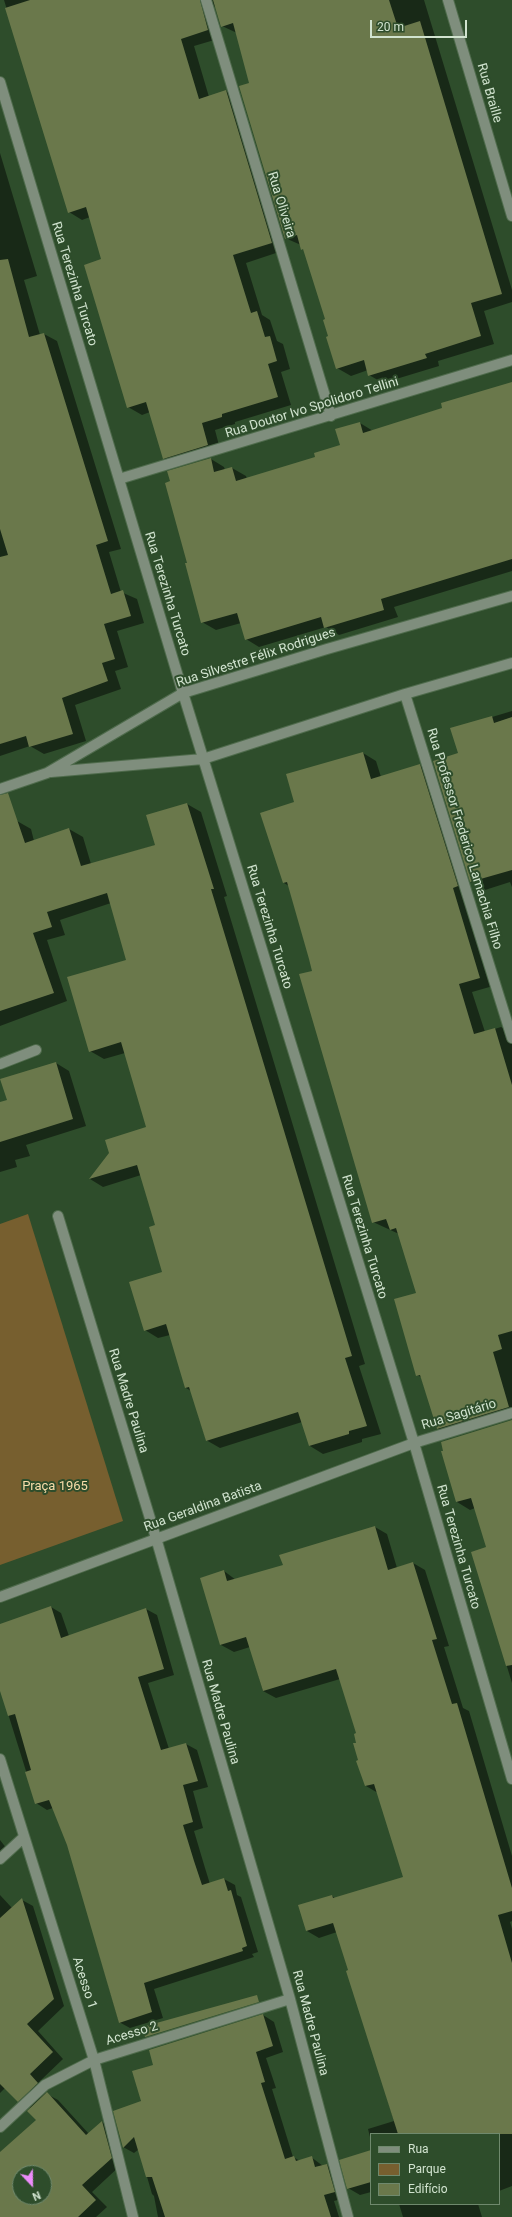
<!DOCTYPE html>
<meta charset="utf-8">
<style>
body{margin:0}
#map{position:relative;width:512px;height:2217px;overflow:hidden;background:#2e4d2b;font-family:Roboto,sans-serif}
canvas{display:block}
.legend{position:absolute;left:370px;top:2133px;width:130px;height:72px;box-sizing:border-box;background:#2e4d2b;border:1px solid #6f896d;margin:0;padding:5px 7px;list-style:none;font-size:12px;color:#d1e3cf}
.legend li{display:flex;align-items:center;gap:8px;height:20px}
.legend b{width:20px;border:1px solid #6f896d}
.north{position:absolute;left:12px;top:2165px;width:40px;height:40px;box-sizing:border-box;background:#2e4d2b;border:1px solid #6f896d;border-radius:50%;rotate:158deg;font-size:11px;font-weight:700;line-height:16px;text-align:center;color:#d1e3cf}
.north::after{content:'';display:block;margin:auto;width:14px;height:18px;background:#ec8cfa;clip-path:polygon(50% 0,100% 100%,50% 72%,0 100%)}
.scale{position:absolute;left:370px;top:20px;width:97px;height:18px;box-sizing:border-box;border:2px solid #d1e3cf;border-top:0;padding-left:5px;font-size:12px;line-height:14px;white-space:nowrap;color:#d1e3cf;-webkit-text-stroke:3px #2e4d2b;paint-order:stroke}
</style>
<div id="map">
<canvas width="512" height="2217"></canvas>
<ul class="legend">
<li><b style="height:5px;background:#7f8e7d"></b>Rua</li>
<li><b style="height:11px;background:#775f2f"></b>Parque</li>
<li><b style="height:11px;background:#6a784b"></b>Edifício</li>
</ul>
<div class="north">N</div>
<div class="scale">20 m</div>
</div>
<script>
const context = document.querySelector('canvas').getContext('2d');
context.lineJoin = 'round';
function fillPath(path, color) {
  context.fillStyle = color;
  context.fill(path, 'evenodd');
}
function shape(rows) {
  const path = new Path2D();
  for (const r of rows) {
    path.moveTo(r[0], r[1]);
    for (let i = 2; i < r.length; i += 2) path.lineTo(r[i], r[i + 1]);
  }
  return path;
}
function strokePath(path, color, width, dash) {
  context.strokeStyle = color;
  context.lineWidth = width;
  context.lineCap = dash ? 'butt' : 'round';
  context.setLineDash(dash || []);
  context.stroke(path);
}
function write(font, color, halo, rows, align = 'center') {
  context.font = font + ' Roboto,sans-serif';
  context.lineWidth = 4;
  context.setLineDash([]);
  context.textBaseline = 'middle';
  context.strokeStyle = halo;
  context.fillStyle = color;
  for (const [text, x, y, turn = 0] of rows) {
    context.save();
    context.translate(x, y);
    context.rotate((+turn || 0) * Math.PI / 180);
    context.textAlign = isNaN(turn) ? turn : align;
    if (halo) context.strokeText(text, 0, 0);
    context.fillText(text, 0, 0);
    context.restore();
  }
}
fillPath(shape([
 [28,1214,123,1521,0,1565,0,1224]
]), '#775f2f');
fillPath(shape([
 [4,0,424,0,512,290,512,302,484,311,494,344,438,361,439,366,383,383,369,375,368,370,351,376,337,368,327,320,304,250,301,245,285,238,251,84,237,33,222,26,215,5,213,10,221,38,194,46,209,97,226,91,240,99,285,250,246,263,262,315,270,320,277,341,283,344,290,369,281,372,291,405,235,422,235,424,215,430,221,453,177,466,164,458,150,412,142,415,128,407,102,260,90,217,82,220,69,212],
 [0,153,37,276,24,280,40,335,44,334,57,341,121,549,109,552,121,592,137,599,144,623,117,631,128,667,115,671,121,689,75,705,86,741,44,754,30,746,0,756],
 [512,383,512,571,394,607,398,617,339,635,326,627,259,647,246,639,241,623,216,630,202,622,171,482,211,459,224,467,225,470,232,468,246,476,247,479,316,458,341,445,360,423,373,431,443,409],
 [512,711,512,887,510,882,485,890,471,882,434,761,459,754,452,729],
 [363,753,376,761,381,777,420,765,434,773,493,986,472,992,485,1032,501,1027,512,1033,512,1418,451,1436,438,1429,421,1377,417,1375,417,1293,399,1234,373,1222,313,971,289,886,284,883,295,803],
 [187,804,201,812,227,896,224,897,365,1364,359,1366,381,1434,362,1439,362,1442,323,1454,310,1446,302,1422,220,1448,206,1440,191,1391,186,1388,170,1335,158,1338,145,1330,163,1272,156,1226,141,1175,103,1187,90,1179,111,1153,147,1127,125,1053,104,1059,90,1051,127,960,111,903,60,920,65,935,47,940,67,1001,0,1026,0,826,17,821,31,829,34,841,69,829,83,837,91,864,156,845],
 [56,1063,69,1071,86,1126,26,1145,30,1156,15,1160,17,1167,0,1172,0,1103,8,1101],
 [512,1421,512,1683,472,1552,487,1548,475,1508,470,1510,457,1502],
 [375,1527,387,1534,397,1568,413,1563,425,1570,449,1646,444,1647,463,1708,469,1711,512,1856,512,1921,510,1922,512,1929,512,2186,499,2191,499,2134,371,2134,371,2141,368,2129,394,2121,349,1971,337,1932,319,1938,307,1931,332,1896,335,1898,404,1878,378,1793,366,1786,360,1761,357,1734,340,1679,276,1698,263,1691,250,1647,234,1652,221,1645,201,1578,224,1571,236,1580,284,1566],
 [51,1607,61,1613,69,1636,146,1609,157,1615,174,1675,148,1683,169,1749,186,1744,197,1750,208,1787,193,1791,203,1828,194,1831,205,1868,210,1884,224,1879,235,1885,237,1895,241,1897,258,1952,252,1954,254,1957,154,1989,163,2018,130,2028,119,2022,68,1845,53,1808,47,1810,36,1803,0,1688,0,1625],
 [0,1840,7,1849,0,1856],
 [0,1895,12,1908,22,1900,33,1906,64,2006,38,2031,63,2059,40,2081,48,2090,45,2093,58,2100,89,2134,102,2122,113,2128,122,2164,92,2192,107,2207,96,2217,0,2217,0,2180,37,2120,31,2108,18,2101,5,2088,0,2093],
 [20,2173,44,2173,44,2197,20,2197],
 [263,2015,274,2022,283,2052,266,2058,276,2088,272,2089,293,2157,300,2161,311,2157,323,2166,327,2165,338,2171,345,2198,334,2201,339,2217,158,2217,154,2196,152,2194,139,2149,134,2153,123,2147,154,2066],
 [371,2151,371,2192,360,2195,348,2188],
 [399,2204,478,2204,482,2217,403,2217]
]), '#0007');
fillPath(shape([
 [30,0,200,0,208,30,181,39,199,99,226,90,272,243,233,255,251,313,257,311,265,337,270,336,277,361,268,364,278,397,222,414,222,417,202,423,208,445,163,459,146,402,127,408,84,265,101,259,86,207,68,213,5,8],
 [213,0,389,0,398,28,420,21,502,294,471,303,481,336,425,354,427,358,368,376,364,360,336,369,326,337,328,336,323,320,325,319,303,249,301,250,297,235,285,239,239,86,249,83,233,23,221,27],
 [8,259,29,337,44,333,108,541,96,545,111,594,123,590,131,616,104,624,115,659,102,663,108,681,62,698,73,734,29,747,26,736,0,744,0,557,8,555,0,529,0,260],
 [512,382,512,559,381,599,384,610,324,628,321,617,245,640,237,613,201,623,185,563,187,563,165,483,170,481,167,471,211,458,214,472,232,467,236,481,315,457,314,453,340,445,335,429,360,422,363,433,442,408,441,403],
 [492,716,494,723,512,717,512,870,470,882,433,761,458,753,450,728],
 [363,752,371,779,420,764,458,886,453,888,480,978,459,984,474,1034,495,1028,512,1085,512,1331,498,1335,502,1349,493,1352,509,1407,437,1429,420,1375,416,1376,394,1299,416,1293,396,1228,390,1230,386,1219,372,1223,299,974,312,971,309,959,287,882,283,883,260,813,294,802,286,774],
 [8,793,25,843,69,828,81,866,155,845,146,815,187,803,214,889,211,889,352,1356,345,1358,367,1426,349,1431,349,1434,309,1446,298,1412,206,1441,189,1387,185,1388,166,1324,144,1331,129,1282,162,1272,149,1227,155,1225,137,1165,89,1179,109,1153,105,1140,146,1127,121,1042,89,1052,67,977,126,960,107,893,47,912,52,927,33,933,54,993,0,1011,0,795],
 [56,1062,73,1119,0,1142,0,1102,7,1100,0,1079],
 [512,1420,512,1665,506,1666,471,1552,486,1547,471,1498,456,1502,441,1451,443,1451,441,1442],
 [375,1526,388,1570,413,1562,437,1639,432,1640,452,1704,457,1703,512,1888,512,1911,498,1915,512,1963,512,2134,398,2134,346,1971,348,1970,333,1923,306,1931,298,1905,332,1895,333,1898,403,1877,374,1784,365,1786,356,1761,358,1760,353,1743,356,1743,354,1734,356,1733,336,1669,263,1691,246,1637,220,1645,200,1578,224,1570,227,1581,283,1565,279,1555],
 [51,1606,61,1638,146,1608,164,1669,138,1677,161,1750,186,1743,198,1781,183,1785,193,1822,183,1825,194,1861,202,1885,224,1878,228,1891,231,1890,247,1946,242,1948,243,1951,144,1983,152,2012,119,2023,67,1845,49,1800,35,1804,25,1772,31,1770,15,1714,8,1716,0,1691,0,1624],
 [22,1898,54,1999,27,2024,53,2052,30,2074,38,2083,18,2102,0,2084,0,1918],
 [257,1995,259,2002,145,2037,142,2027],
 [263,2014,273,2046,256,2052,265,2082,261,2083,285,2159,294,2156,296,2161,312,2156,315,2167,327,2164,335,2192,324,2195,331,2217,165,2217,152,2177,146,2177,134,2137,123,2148,113,2111,141,2101,132,2071,153,2065,149,2050],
 [47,2092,86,2135,102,2121,112,2158,82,2185,96,2200,78,2217,0,2217,0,2152,36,2120,27,2111],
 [20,2173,44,2173,44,2197,20,2197],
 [371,2150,371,2182,347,2189,339,2160]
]), '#6a784b');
const minor = shape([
 [206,0,331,416],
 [448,0,512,216],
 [0,82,183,693,414,1443,512,1779],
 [119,479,512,360],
 [405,694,512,1038],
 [51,772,203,759,405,694,512,663],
 [0,789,47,773,183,693,327,649,512,596],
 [0,1064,36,1050],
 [58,1216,156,1538,290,1999,348,2217],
 [0,1597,414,1443,512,1413],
 [0,1759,94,2060,133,2217],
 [0,1859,24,1837],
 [0,2127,45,2085,94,2060,290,1999]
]);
strokePath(minor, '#4f6b4c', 12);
strokePath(minor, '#7f8e7d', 10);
write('13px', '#d1e3cf', '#2e4d2b', [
 ["Rua Braille",489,93,74],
 ["Rua Oliveira",281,205,73],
 ["Rua Terezinha Turcato",74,284,73],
 ["Rua Doutor Ivo Spolidoro Tellini",312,408,-17],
 ["Rua Terezinha Turcato",167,594,73],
 ["Rua Silvestre Félix Rodrigues",256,658,-18],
 ["Rua Professor Frederico Lamachia Filho",464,839,73],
 ["Rua Terezinha Turcato",269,927,73],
 ["Rua Terezinha Turcato",364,1237,73],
 ["Rua Madre Paulina",128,1401,73],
 ["Rua Sagitário",459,1415,-17],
 ["Rua Geraldina Batista",203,1507,-20],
 ["Rua Terezinha Turcato",458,1547,74],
 ["Rua Madre Paulina",220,1712,74],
 ["Acesso 1",84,1983,72],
 ["Rua Madre Paulina",310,2023,75],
 ["Acesso 2",132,2034,-17]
]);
write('13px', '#f9ddaa', '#2e4d2b', [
 ["Praça 1965",55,1487]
]);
</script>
